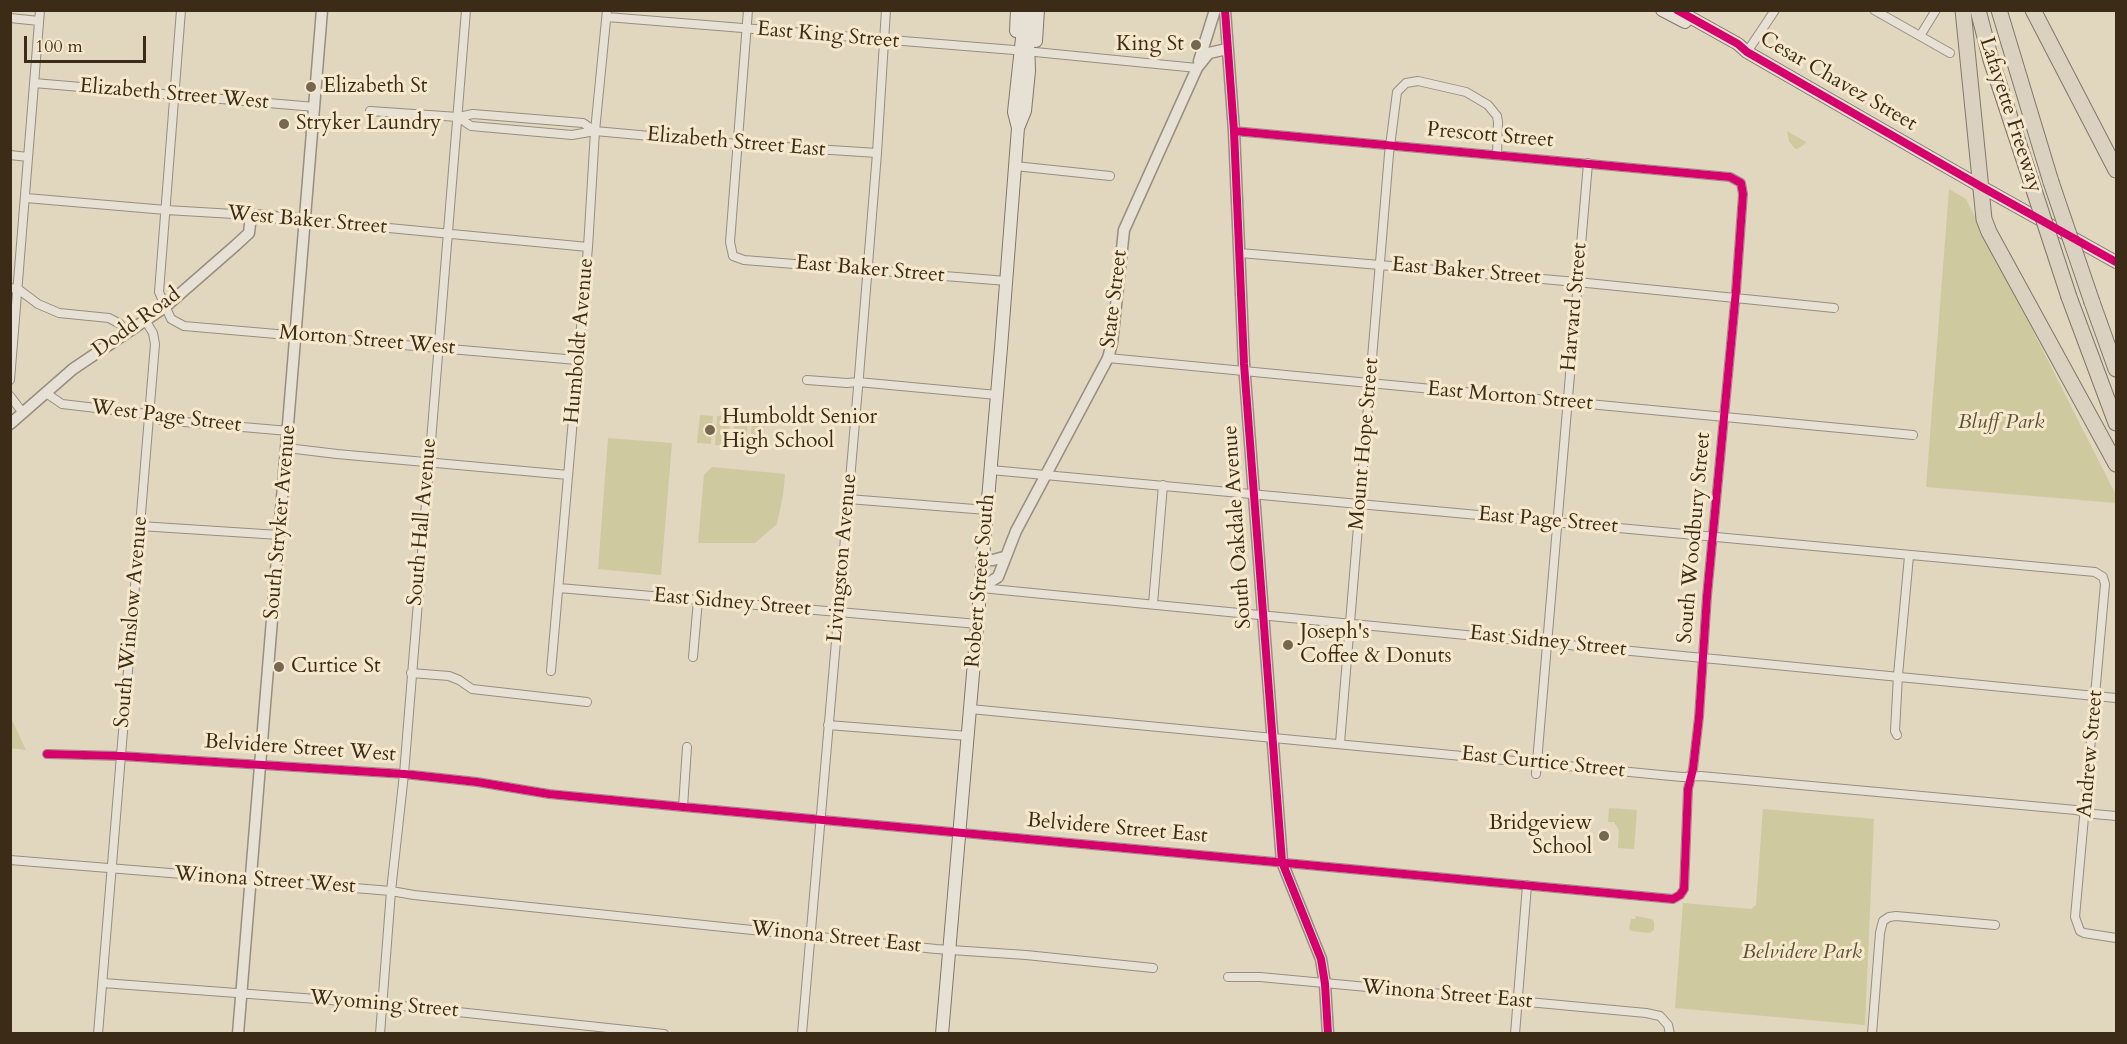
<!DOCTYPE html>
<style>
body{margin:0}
#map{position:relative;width:2127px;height:1044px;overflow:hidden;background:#e1d6be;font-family:Cardo,serif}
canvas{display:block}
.frame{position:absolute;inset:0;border:12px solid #3c2b17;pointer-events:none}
.scale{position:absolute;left:24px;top:36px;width:122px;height:27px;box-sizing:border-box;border:3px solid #3c2b17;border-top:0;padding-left:8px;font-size:18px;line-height:21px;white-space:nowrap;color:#3c2b17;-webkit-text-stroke:4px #f5e8cc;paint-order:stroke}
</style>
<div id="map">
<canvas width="2127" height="1044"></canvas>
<div class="frame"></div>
<div class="scale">100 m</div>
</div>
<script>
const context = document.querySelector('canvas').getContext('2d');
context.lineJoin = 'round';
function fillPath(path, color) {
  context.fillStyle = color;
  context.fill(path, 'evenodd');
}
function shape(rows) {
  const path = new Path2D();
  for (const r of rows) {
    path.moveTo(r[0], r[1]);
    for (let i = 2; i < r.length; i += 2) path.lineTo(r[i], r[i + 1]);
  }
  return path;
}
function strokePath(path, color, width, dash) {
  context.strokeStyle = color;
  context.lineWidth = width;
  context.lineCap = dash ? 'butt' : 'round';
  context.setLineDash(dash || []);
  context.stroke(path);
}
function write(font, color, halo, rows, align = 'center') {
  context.font = font + ' Cardo,serif';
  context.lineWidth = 6;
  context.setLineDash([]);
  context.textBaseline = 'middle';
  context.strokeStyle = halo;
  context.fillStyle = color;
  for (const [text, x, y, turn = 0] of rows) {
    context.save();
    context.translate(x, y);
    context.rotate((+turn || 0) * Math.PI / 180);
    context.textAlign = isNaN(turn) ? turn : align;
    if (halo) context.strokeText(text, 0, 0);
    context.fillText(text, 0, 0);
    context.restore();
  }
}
fillPath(shape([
 [1787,131,1806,142,1805,144,1797,149,1794,148,1789,141],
 [1949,189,1966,199,2116,495,2116,503,1926,487],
 [700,415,713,416,711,444,697,443],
 [717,416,730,417,728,446,715,445],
 [735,418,748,419,746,448,732,446],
 [752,419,765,420,763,449,750,448],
 [608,438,672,443,661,575,598,569],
 [712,467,785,474,783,495,777,524,755,543,698,543,704,475],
 [10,718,11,718,26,750,11,748],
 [1609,808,1637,810,1634,849,1618,848,1619,830,1614,822,1608,822],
 [1763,809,1874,819,1865,1025,1675,1008,1683,903,1751,909,1756,905],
 [1636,916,1652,919,1654,922,1654,930,1650,933,1631,931,1629,929,1631,919,1635,919]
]), '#cfc99f');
const minor = shape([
 [181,10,159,292,171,319,184,326,577,360],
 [748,10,730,242,733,256,744,260,1007,281],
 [1874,10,1950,53],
 [607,17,1014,50],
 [10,18,39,21],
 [1920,36,1936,10],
 [1035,52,1197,68],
 [1747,52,1775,10],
 [34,83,315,107],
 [370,111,458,117,473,114,583,123,595,131],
 [458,117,471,126,572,135,595,131,738,144,877,153],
 [10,155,28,157],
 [1015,166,1110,176],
 [26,198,166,210,251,215],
 [305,220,588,247],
 [1240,253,1577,282,1834,308],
 [10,288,18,289,38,304,59,313,109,318,120,324,126,333],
 [1108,358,1913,435],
 [10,380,40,10],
 [807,380,847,383,858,382,997,395],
 [46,393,62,404,148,414,161,420,289,431],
 [10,396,23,413],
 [287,448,337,454,568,475],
 [991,470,2095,572,2103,577,2105,584,2075,917,2080,931,2084,933,2116,938],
 [848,499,987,510],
 [140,526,279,535],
 [559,588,978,624],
 [981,588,2116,698],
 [1153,604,1163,485],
 [693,657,698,600],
 [551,671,588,247,595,131,607,10],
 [411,673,449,676,459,680,472,689,587,702],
 [970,709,1682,777,1701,776,2076,810,2094,814,2116,816],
 [828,725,968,736],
 [1897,735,1895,731,1898,675,1909,556],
 [1340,743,1389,154,1397,92,1406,83,1418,81,1466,92,1488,105,1497,116,1498,122,1497,155],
 [47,754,121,756,404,774,477,782,549,794,683,807,1673,899,1680,895,1684,889,1688,789,1693,769,1699,717,1707,596,1736,291,1743,194,1741,183,1730,177,1234,131],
 [1536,774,1588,163],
 [683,807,687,747],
 [10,860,391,891,414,895,936,949,1026,955,1153,968],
 [1228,977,1260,977,1646,1013,1660,1016,1668,1025,1670,1034],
 [103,983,383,1004,664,1034],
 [98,1034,155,344,153,333,145,320],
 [380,1034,391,891,404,774,466,10],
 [802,1034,859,376,877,153,886,10],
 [1515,1034,1527,885],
 [1872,1034,1880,933,1883,921,1889,917,1896,916,1995,925]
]);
const tertiary = shape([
 [1225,10,1234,131,1244,364,1282,862,1321,959,1325,984,1328,1034],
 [1199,61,1215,10],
 [10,424,73,369,165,307,236,245,249,233,251,215,305,220],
 [983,560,993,560,1004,557],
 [980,588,998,577,1016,531,1108,358,1112,343,1124,230,1197,68,1209,53,1227,49],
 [238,1034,322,10]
]);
const secondary = shape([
 [1662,10,1685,22],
 [1677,10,1738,44,1747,52,1980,186,2116,262],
 [1016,31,1017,10],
 [1036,41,1038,10],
 [1018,128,1014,112,1024,20],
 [942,1034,1001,348,1018,128,1025,111,1029,71,1027,10]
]);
const motorway = shape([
 [1963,10,1984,219,1989,232,2116,464],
 [1978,10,1991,60,2030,178],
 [1999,10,2051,182],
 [2033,10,2116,170],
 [2069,297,2116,423],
 [2092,302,2116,369]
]);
strokePath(minor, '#978e7f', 10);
strokePath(tertiary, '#978e7f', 13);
strokePath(secondary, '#807769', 14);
strokePath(motorway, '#807769', 17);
strokePath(minor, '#e7e1d5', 8);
strokePath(tertiary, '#e7e1d5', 10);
strokePath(secondary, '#e7e1d5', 12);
strokePath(motorway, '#dad1c1', 15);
const motorwayBridge = shape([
 [2030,178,2069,297],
 [2051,182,2092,302]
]);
strokePath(motorwayBridge, '#807769', 17, []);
strokePath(motorwayBridge, '#dad1c1', 15);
strokePath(shape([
 [1225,10,1234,131,1244,364,1282,862,1321,959,1325,984,1328,1034],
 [1677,10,1738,44,1747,52,1980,186,2116,262],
 [47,754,121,756,404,774,477,782,549,794,683,807,1673,899,1680,895,1684,889,1688,789,1693,769,1699,717,1707,596,1736,291,1743,194,1741,183,1730,177,1234,131]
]), '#d6006c', 8);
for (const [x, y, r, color] of [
 [1196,45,6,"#766751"],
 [311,87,6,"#766751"],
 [284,124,6,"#766751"],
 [710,430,6,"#766751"],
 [1288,645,6,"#766751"],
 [279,667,6,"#766751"],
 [1604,836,6,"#766751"]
]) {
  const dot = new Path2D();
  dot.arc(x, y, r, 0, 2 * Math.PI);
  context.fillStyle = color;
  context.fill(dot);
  strokePath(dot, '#f5e8cc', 2);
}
write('21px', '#3c2b17', '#f5e8cc', [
 ["East King Street",828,36,5],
 ["Cesar Chavez Street",1838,82,30],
 ["Elizabeth Street West",174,95,5],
 ["Lafayette Freeway",2010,115,72],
 ["Prescott Street",1490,136,5],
 ["Elizabeth Street East",736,143,5],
 ["West Baker Street",307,221,5],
 ["East Baker Street",870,270,5],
 ["East Baker Street",1466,272,5],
 ["State Street",1115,299,-83],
 ["Harvard Street",1575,307,-85],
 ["Dodd Road",137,323,-36],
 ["Morton Street West",367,341,5],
 ["Humboldt Avenue",580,341,-85],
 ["East Morton Street",1510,397,5],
 ["West Page Street",166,417,7],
 ["Mount Hope Street",1365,444,-85],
 ["East Page Street",1548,521,5],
 ["South Stryker Avenue",281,522,-85],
 ["South Hall Avenue",423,522,-85],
 ["South Oakdale Avenue",1238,527,-94],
 ["South Woodbury Street",1695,538,-85],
 ["Livingston Avenue",843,558,-85],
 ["Robert Street South",981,581,-85],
 ["East Sidney Street",732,603,5],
 ["South Winslow Avenue",132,622,-85],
 ["East Sidney Street",1548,642,6],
 ["Belvidere Street West",300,749,4],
 ["Andrew Street",2091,754,-85],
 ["East Curtice Street",1543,763,6],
 ["Belvidere Street East",1117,829,5],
 ["Winona Street West",265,881,4],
 ["Winona Street East",836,938,6],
 ["Winona Street East",1447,995,5],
 ["Wyoming Street",384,1005,5]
]);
write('21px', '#3c2b17', '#f5e8cc', [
 ["King St",1184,45,"right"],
 ["Elizabeth St",323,87],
 ["Stryker Laundry",296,124],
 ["Humboldt Senior",722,418],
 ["High School",722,442],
 ["Joseph's",1300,633],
 ["Coffee & Donuts",1300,657],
 ["Curtice St",291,667],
 ["Bridgeview",1592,824,"right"],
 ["School",1592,848,"right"]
], 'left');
write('italic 21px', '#5d5033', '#f5e8cc', [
 ["Bluff Park",2001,423],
 ["Belvidere Park",1802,953]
]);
</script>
